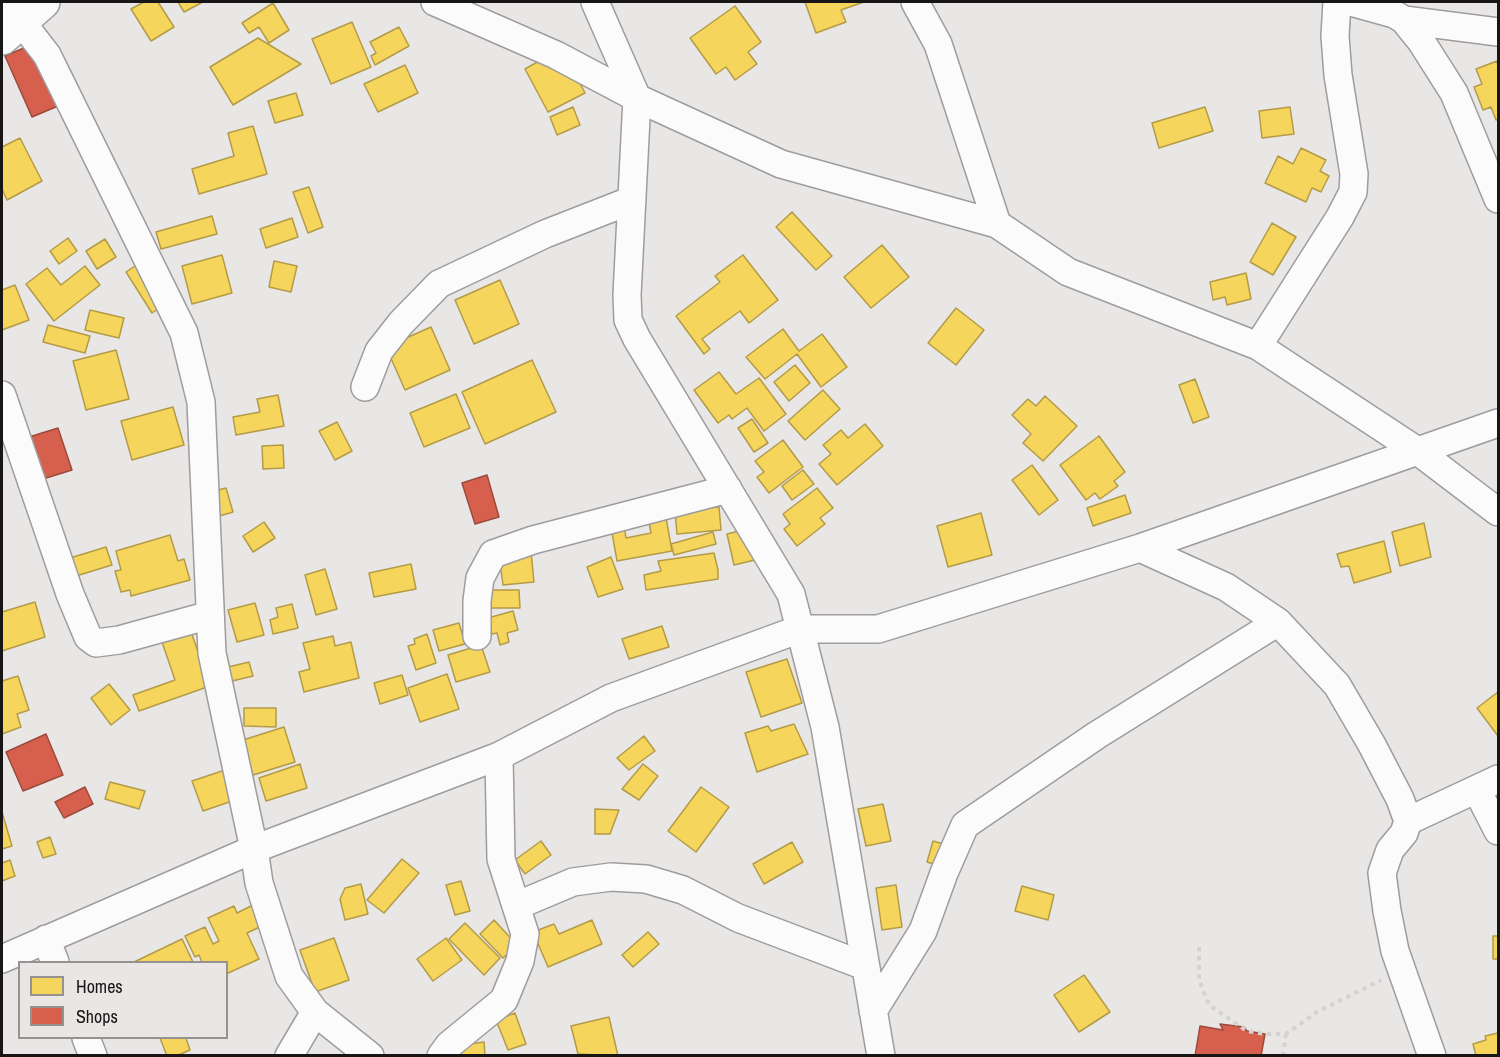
<!DOCTYPE html>
<style>
body{margin:0}
#map{position:relative;width:1500px;height:1057px;overflow:hidden;background:#e9e7e6;font-family:"Archivo Narrow",sans-serif}
canvas{display:block}
.frame{position:absolute;inset:0;border:3px solid #171515;pointer-events:none}
.legend{position:absolute;left:18px;top:961px;width:210px;height:78px;box-sizing:border-box;background:#eae6e5;border:2px solid #969292;margin:0;padding:8px 10px;list-style:none;font-size:18px;color:#171515}
.legend li{display:flex;align-items:center;gap:12px;height:30px}
.legend b{width:30px;border:2px solid #969292}
</style>
<div id="map">
<canvas width="1500" height="1057"></canvas>
<div class="frame"></div>
<ul class="legend">
<li><b style="height:16px;background:#f6d55c"></b>Homes</li>
<li><b style="height:16px;background:#d6604d"></b>Shops</li>
</ul>
</div>
<script>
const context = document.querySelector('canvas').getContext('2d');
context.lineJoin = 'round';
function fillPath(path, color) {
  context.fillStyle = color;
  context.fill(path, 'evenodd');
}
function shape(rows) {
  const path = new Path2D();
  for (const r of rows) {
    path.moveTo(r[0], r[1]);
    for (let i = 2; i < r.length; i += 2) path.lineTo(r[i], r[i + 1]);
  }
  return path;
}
function strokePath(path, color, width, dash) {
  context.strokeStyle = color;
  context.lineWidth = width;
  context.lineCap = dash ? 'butt' : 'round';
  context.setLineDash(dash || []);
  context.stroke(path);
}
const homes = shape([
 [144,2,158,2,174,27,151,41,131,9,144,2],
 [178,2,203,2,184,12,178,2],
 [805,2,864,2,841,10,846,22,816,33,805,2],
 [273,3,289,30,269,43,259,27,249,33,242,23,273,3],
 [735,6,761,42,748,52,757,64,735,80,726,67,716,74,690,38,735,6],
 [352,22,371,67,331,84,312,39,352,22],
 [399,27,409,46,375,65,371,56,376,53,370,42,399,27],
 [258,38,301,64,233,105,210,67,258,38],
 [541,60,572,68,585,93,548,112,525,69,541,60],
 [1497,61,1498,66,1498,119,1496,120,1491,107,1483,110,1474,87,1482,84,1476,69,1497,61],
 [405,65,418,93,378,112,364,84,405,65],
 [296,93,303,115,275,123,268,101,296,93],
 [573,107,580,125,557,135,550,117,573,107],
 [1205,107,1213,131,1159,148,1152,123,1205,107],
 [1290,107,1294,134,1262,138,1259,111,1290,107],
 [253,126,267,174,199,194,192,169,234,156,228,133,253,126],
 [20,138,42,181,7,200,2,189,2,147,20,138],
 [1301,148,1326,160,1320,171,1329,176,1321,192,1312,188,1306,202,1265,183,1278,156,1293,164,1301,148],
 [309,187,323,227,308,233,293,192,309,187],
 [792,212,832,256,816,270,776,227,792,212],
 [212,216,217,234,161,249,156,232,212,216],
 [292,218,298,237,266,248,260,229,292,218],
 [1272,223,1296,237,1273,275,1250,262,1272,223],
 [68,238,77,251,59,264,50,251,68,238],
 [105,239,116,257,97,269,86,251,105,239],
 [882,245,909,277,871,308,844,277,882,245],
 [222,255,232,293,192,304,182,266,222,255],
 [743,255,778,300,749,323,740,311,702,339,710,349,704,354,676,316,720,282,715,276,743,255],
 [274,261,297,266,291,292,269,287,274,261],
 [141,262,167,303,152,313,126,272,141,262],
 [85,266,100,285,54,321,26,284,47,268,61,285,85,266],
 [1246,273,1251,299,1227,305,1225,297,1213,300,1210,282,1246,273],
 [500,280,519,324,474,344,455,300,500,280],
 [15,285,29,320,2,330,2,290,15,285],
 [956,308,984,330,956,365,928,343,956,308],
 [90,310,124,318,119,338,85,330,90,310],
 [48,325,90,336,85,353,43,342,48,325],
 [431,327,450,370,405,390,386,347,431,327],
 [783,329,799,351,822,334,847,367,821,387,797,354,765,379,746,357,783,329],
 [116,350,129,399,86,410,73,361,116,350],
 [532,360,556,412,485,444,462,392,532,360],
 [795,365,810,383,789,401,774,382,795,365],
 [719,372,736,394,759,378,786,414,764,431,747,408,732,419,729,415,718,423,694,390,719,372],
 [1195,379,1209,417,1193,423,1179,385,1195,379],
 [823,390,840,409,805,440,788,421,823,390],
 [456,394,470,428,424,447,410,413,456,394],
 [278,395,284,426,236,435,233,417,260,412,257,399,278,395],
 [1045,396,1077,426,1043,461,1023,443,1031,434,1012,415,1028,399,1036,406,1045,396],
 [173,407,184,445,132,460,121,421,173,407],
 [752,419,768,443,754,452,738,428,752,419],
 [337,422,352,451,335,460,319,431,337,422],
 [865,424,883,446,837,485,819,464,831,454,823,445,841,430,848,438,865,424],
 [1099,436,1125,472,1114,481,1118,486,1100,499,1095,493,1086,500,1060,465,1099,436],
 [783,440,803,467,769,493,757,477,764,472,755,461,783,440],
 [283,445,284,468,263,469,262,446,283,445],
 [1032,465,1058,500,1039,515,1012,480,1032,465],
 [803,470,814,484,792,500,782,486,803,470],
 [226,488,233,512,216,517,210,492,226,488],
 [817,488,833,508,820,518,825,524,797,546,784,529,790,524,783,514,817,488],
 [1125,495,1131,513,1093,526,1087,508,1125,495],
 [719,507,721,530,677,534,675,511,719,507],
 [665,512,672,551,617,561,611,527,624,525,626,538,651,533,648,516,665,512],
 [981,513,992,555,948,567,937,526,981,513],
 [264,522,275,538,253,552,243,536,264,522],
 [1424,523,1431,557,1400,566,1392,532,1424,523],
 [747,529,755,560,734,565,727,534,747,529],
 [713,532,716,544,674,555,671,544,713,532],
 [170,535,178,561,184,559,190,580,131,596,130,590,121,592,115,571,121,570,116,551,170,535],
 [1384,541,1391,572,1354,583,1349,566,1341,567,1337,554,1384,541],
 [106,547,112,565,76,576,70,558,106,547],
 [531,551,534,582,503,585,499,555,531,551],
 [714,553,718,570,718,579,646,590,644,575,661,571,658,561,714,553],
 [611,557,623,589,598,597,587,567,611,557],
 [411,564,416,589,374,597,369,573,411,564],
 [325,569,337,609,316,615,305,575,325,569],
 [484,590,519,590,520,608,484,608,484,590],
 [35,602,45,637,2,651,2,612,35,602],
 [255,603,264,635,237,642,228,610,255,603],
 [292,604,298,628,273,634,270,620,278,617,276,608,292,604],
 [513,611,518,630,507,633,509,642,500,645,497,633,492,634,488,618,513,611],
 [459,623,465,644,439,651,433,630,459,623],
 [189,626,210,686,139,711,133,695,175,680,160,636,189,626],
 [662,626,669,647,629,659,622,639,662,626],
 [427,634,436,663,416,670,408,646,415,644,414,639,427,634],
 [333,636,335,646,351,642,359,678,304,692,299,672,310,669,303,643,333,636],
 [481,645,490,672,456,682,448,655,481,645],
 [787,659,802,703,761,717,746,672,787,659],
 [249,662,253,676,232,681,228,667,249,662],
 [447,674,459,709,420,722,408,688,447,674],
 [402,675,408,695,380,704,374,683,402,675],
 [18,676,29,710,17,714,21,727,2,734,2,681,18,676],
 [109,684,130,710,111,725,91,698,109,684],
 [1498,692,1498,736,1477,708,1498,692],
 [244,708,276,708,276,727,244,726,244,708],
 [794,724,808,754,757,772,745,733,768,726,771,731,794,724],
 [284,727,295,762,253,775,243,740,284,727],
 [644,736,655,751,629,770,617,758,644,736],
 [300,764,307,788,266,801,259,778,300,764],
 [643,764,658,776,639,800,622,789,643,764],
 [225,770,235,800,203,811,192,781,225,770],
 [110,782,145,791,139,809,105,799,110,782],
 [701,787,729,807,696,852,668,831,701,787],
 [883,804,891,841,866,846,858,809,883,804],
 [595,809,619,810,610,834,595,834,595,809],
 [2,812,12,846,2,849,2,812],
 [50,837,56,854,43,858,37,842,50,837],
 [541,841,551,855,525,874,515,860,541,841],
 [933,841,947,845,937,865,927,862,933,841],
 [792,842,803,862,764,884,753,864,792,842],
 [402,859,419,873,384,913,367,900,402,859],
 [10,860,15,876,2,881,2,863,10,860],
 [461,881,470,911,455,915,446,885,461,881],
 [361,884,368,914,345,920,340,899,345,888,361,884],
 [896,885,902,927,882,930,876,888,896,885],
 [1022,886,1054,895,1048,920,1015,911,1022,886],
 [257,903,266,924,247,933,259,959,226,974,226,962,202,962,199,955,195,957,185,936,205,927,213,944,219,941,208,918,234,906,237,913,257,903],
 [494,920,517,945,503,958,480,934,494,920],
 [592,920,602,944,548,967,533,932,554,924,559,934,592,920],
 [465,923,500,958,484,975,449,939,465,923],
 [648,932,659,944,633,967,622,955,648,932],
 [1493,936,1498,936,1498,959,1493,959,1493,936],
 [334,938,349,980,315,992,300,950,334,938],
 [446,938,462,960,433,981,417,959,446,938],
 [182,939,193,962,134,962,182,939],
 [1084,975,1110,1012,1079,1032,1054,995,1084,975],
 [515,1013,526,1044,508,1050,496,1020,515,1013],
 [609,1017,618,1056,578,1054,571,1026,609,1017],
 [1498,1033,1498,1056,1476,1056,1473,1044,1486,1040,1485,1036,1498,1033],
 [160,1038,188,1038,186,1038,190,1050,176,1056,167,1056,160,1038],
 [456,1042,470,1044,484,1042,485,1056,458,1056,456,1042]
]);
fillPath(homes, '#f6d55c');
strokePath(homes, '#b39b47', 1.5);
const shops = shape([
 [31,45,58,106,32,117,5,56,31,45],
 [58,428,72,470,43,479,29,437,58,428],
 [487,475,499,517,475,524,462,483,487,475],
 [46,734,63,775,23,791,6,752,46,734],
 [85,787,93,804,64,818,55,802,85,787],
 [1220,1024,1244,1027,1247,1031,1265,1034,1261,1056,1195,1056,1200,1026,1223,1030,1220,1024]
]);
fillPath(shops, '#d6604d');
strokePath(shops, '#9d4a3c', 1.5);
const minor = shape([
 [6,2,47,55,184,333,201,402,212,653,254,849,259,883,289,976,315,1012,370,1056],
 [435,2,556,55,637,98,781,164,997,224,1068,272,1258,346,1419,452,1498,512],
 [595,2,637,98,627,295,628,320,637,339,791,594,825,727,881,1056],
 [915,2,938,44,997,224],
 [1351,2,1394,14,1404,20,1421,41,1454,93,1498,199],
 [1404,20,1498,32],
 [1258,346,1340,217,1353,192,1354,174,1338,75,1335,36,1337,2],
 [365,387,379,351,401,323,439,284,545,234,632,200],
 [2,395,70,594,88,637,96,643,119,640,210,615],
 [1140,548,1226,587,1278,622,1337,685,1372,745,1400,799,1408,821,1404,833,1390,850,1382,873,1387,911,1395,951,1432,1056],
 [477,636,477,601,480,578,493,554,533,540,728,489],
 [1477,790,1498,831],
 [1408,821,1498,779],
 [516,906,573,882,611,877,646,879,683,890,738,918,865,966],
 [46,939,55,962],
 [2,959,254,849,499,756,611,698,800,629,878,629,1140,548,1498,423],
 [873,1011,923,931,944,873,965,825,1097,735,1278,622],
 [86,1038,93,1056],
 [289,1056,315,1012],
 [441,1056,449,1045,504,1000,520,961,525,934,501,859,499,756]
]);
const primary = shape([
 [2,38,43,2]
]);
strokePath(minor, '#9e9c9c', 30);
strokePath(primary, '#9e9c9c', 36);
strokePath(shape([
 [1199,947,1199,980,1209,1005,1247,1031,1265,1034,1286,1034,1317,1012,1381,980],
 [1283,1056,1286,1034]
]), '#d4d3d2', 4, [4.5, 4.5]);
strokePath(minor, '#fcfbfb', 27);
strokePath(primary, '#fcfbfb', 33);
</script>
